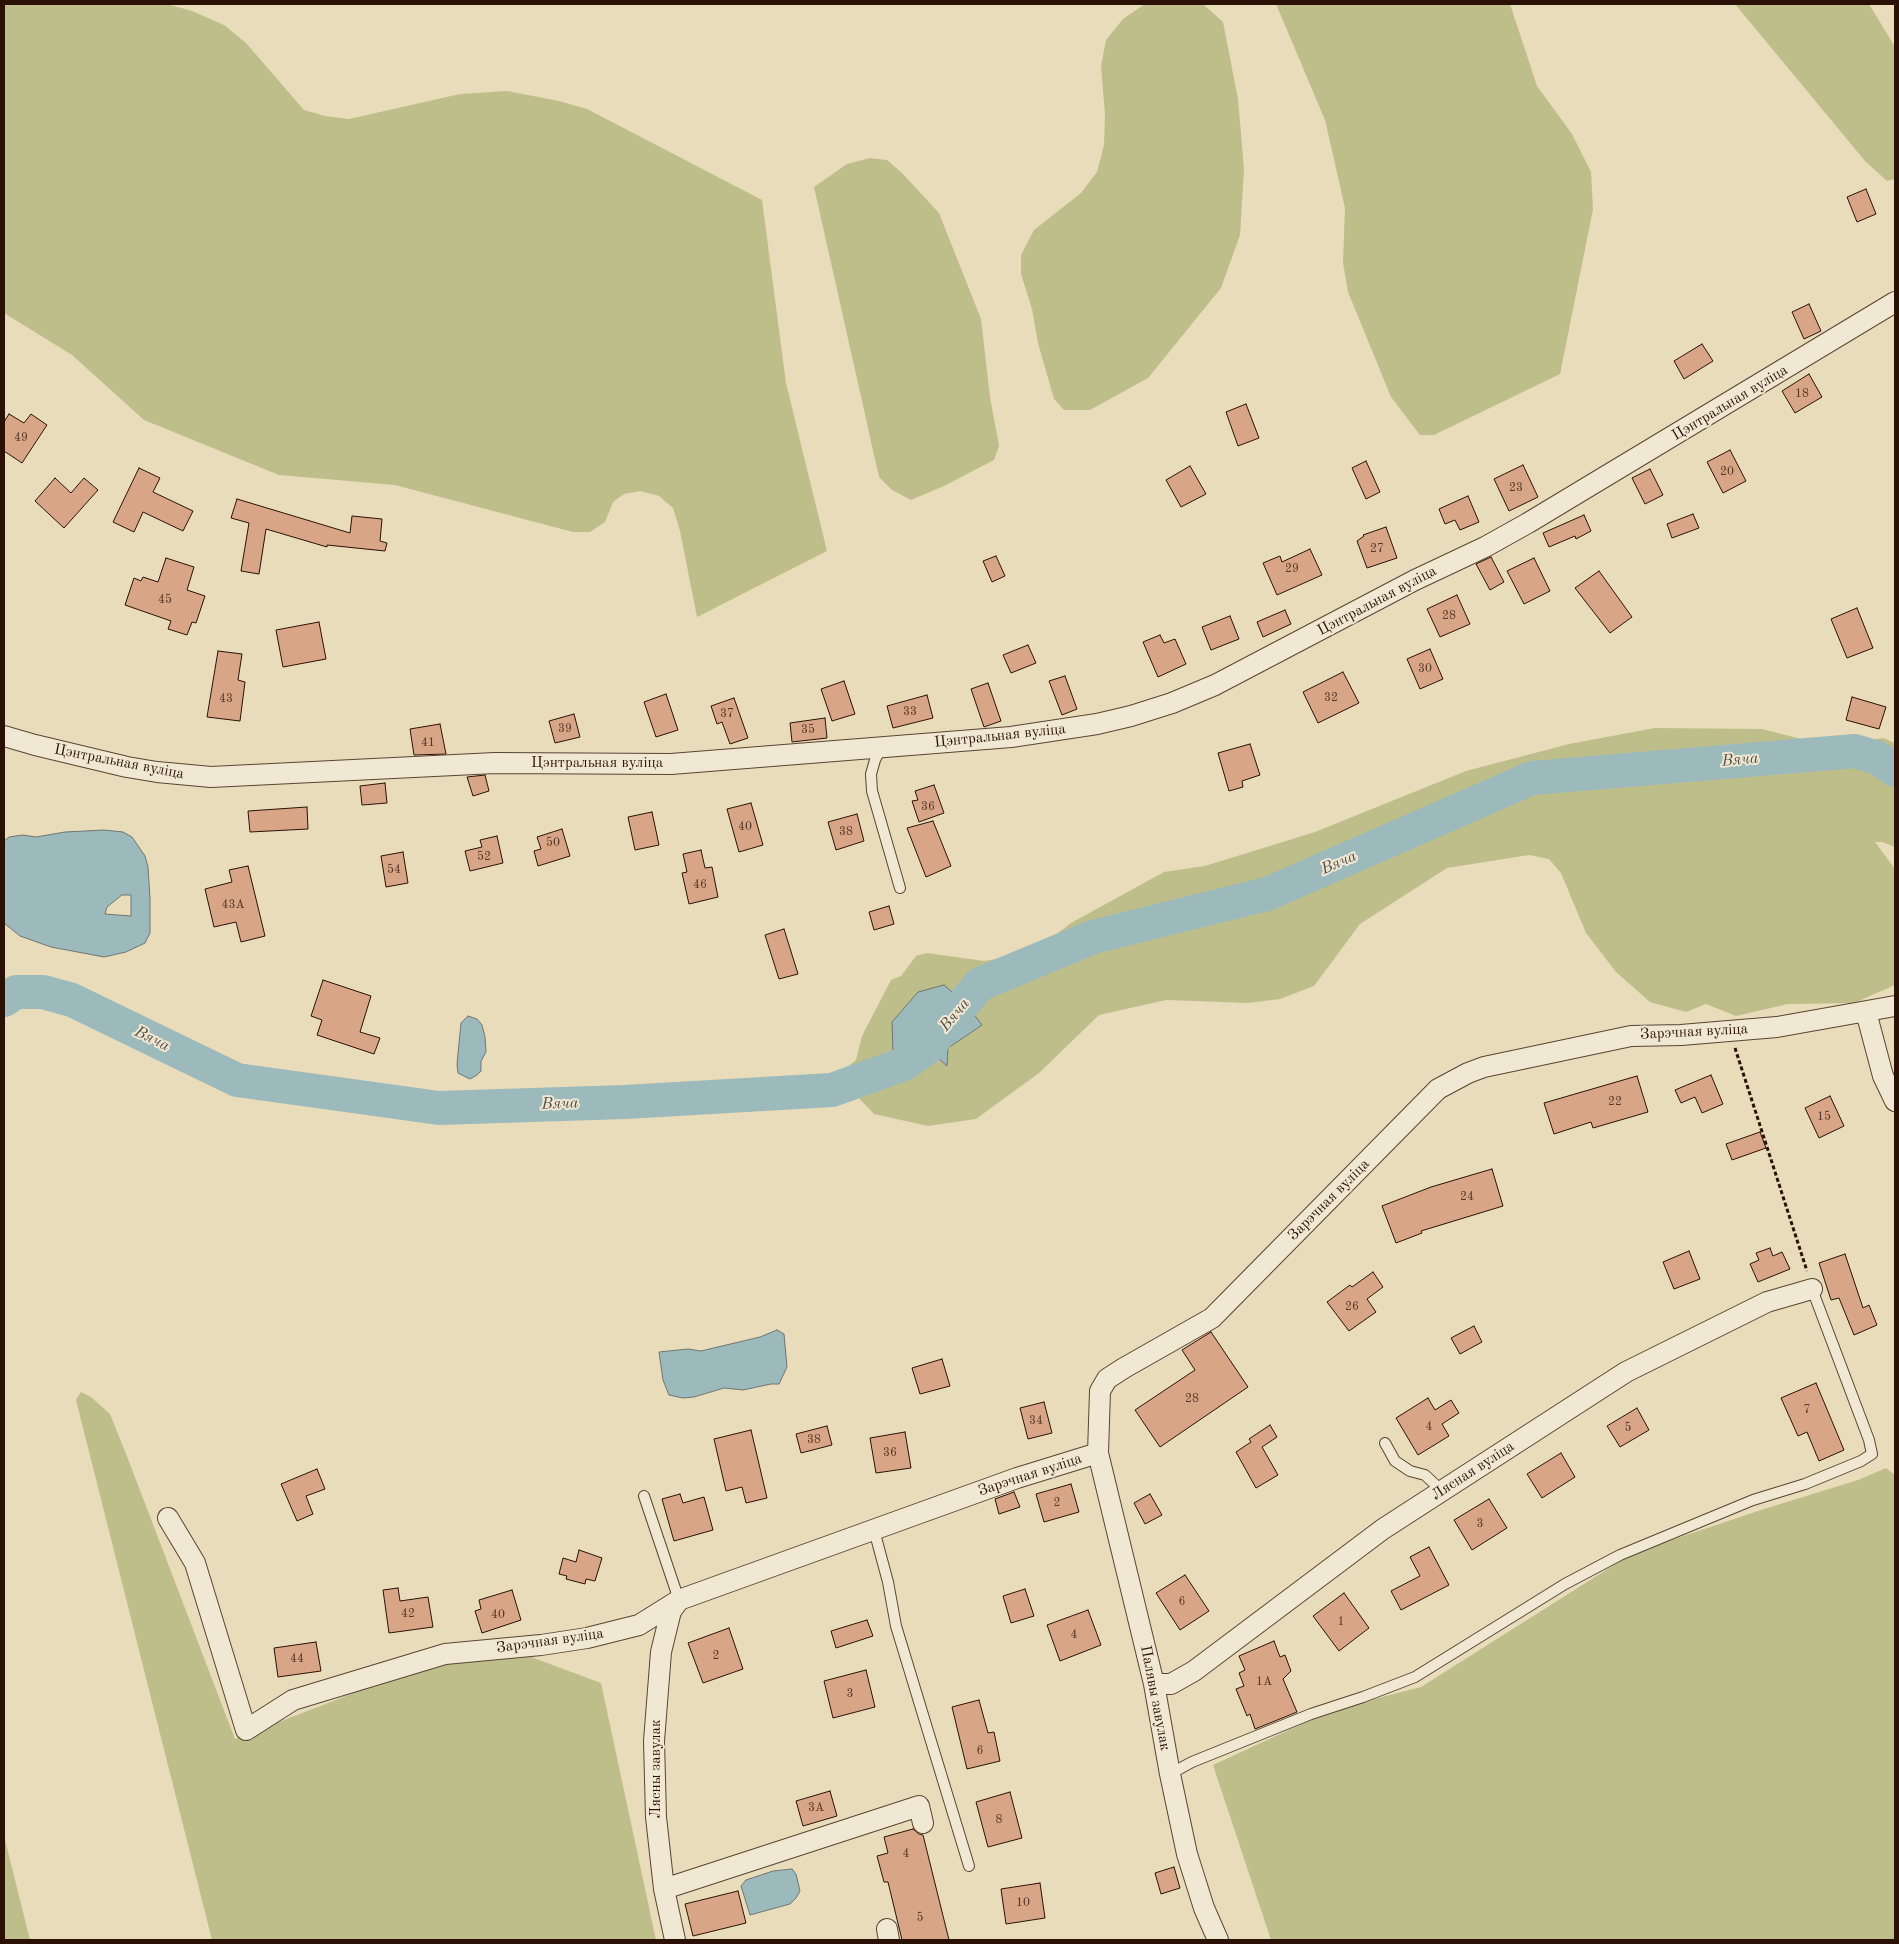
<!DOCTYPE html>
<meta charset="utf-8">
<style>
body{margin:0}
#map{position:relative;width:1899px;height:1944px;overflow:hidden;background:#e8dcbb;font-family:"Old Standard TT",serif}
canvas{display:block}
.frame{position:absolute;inset:0;border:5px solid #2b1105;pointer-events:none}
</style>
<div id="map">
<canvas width="1899" height="1944"></canvas>
<div class="frame"></div>
</div>
<script>
const context = document.querySelector('canvas').getContext('2d');
context.lineJoin = 'round';
function fillPath(path, color) {
  context.fillStyle = color;
  context.fill(path, 'evenodd');
}
function shape(rows) {
  const path = new Path2D();
  for (const r of rows) {
    path.moveTo(r[0], r[1]);
    for (let i = 2; i < r.length; i += 2) path.lineTo(r[i], r[i + 1]);
  }
  return path;
}
function strokePath(path, color, width, dash) {
  context.strokeStyle = color;
  context.lineWidth = width;
  context.lineCap = dash ? 'butt' : 'round';
  context.setLineDash(dash || []);
  context.stroke(path);
}
function write(font, color, halo, rows, align = 'center') {
  context.font = font + ' "Old Standard TT",serif';
  context.lineWidth = 4;
  context.setLineDash([]);
  context.textBaseline = 'middle';
  context.strokeStyle = halo;
  context.fillStyle = color;
  for (const [text, x, y, turn = 0] of rows) {
    context.save();
    context.translate(x, y);
    context.rotate((+turn || 0) * Math.PI / 180);
    context.textAlign = isNaN(turn) ? turn : align;
    if (halo) context.strokeText(text, 0, 0);
    context.fillText(text, 0, 0);
    context.restore();
  }
}
fillPath(shape([
 [4,4,167,4,192,11,224,25,246,43,304,110,325,116,349,119,460,94,507,91,559,101,587,109,762,200,786,383,827,551,697,617,680,531,673,508,659,496,640,491,624,494,613,502,605,522,590,532,573,532,395,485,279,475,144,420,72,355,4,313],
 [1145,4,1203,4,1223,22,1238,99,1244,169,1240,235,1221,288,1148,378,1090,410,1064,410,1054,399,1038,343,1032,309,1021,274,1021,255,1034,230,1081,193,1097,172,1104,145,1105,115,1101,66,1106,40,1123,19],
 [1276,4,1510,4,1537,86,1572,134,1591,172,1593,209,1560,374,1434,435,1420,435,1391,397,1348,292,1343,263,1345,208,1325,120],
 [1735,4,1869,4,1895,47,1895,179,1887,181,1865,161],
 [870,158,887,160,902,173,939,213,981,319,990,397,999,446,994,460,944,486,911,500,892,490,879,477,814,187,847,164],
 [1655,728,1762,729,1829,746,1883,738,1895,743,1895,847,1882,842,1875,842,1895,869,1895,985,1854,1003,1788,1004,1736,1016,1706,1004,1686,1012,1650,1002,1616,972,1586,933,1561,873,1549,859,1529,855,1447,868,1360,924,1314,986,1280,999,1248,1003,1166,1000,1099,1015,1039,1073,976,1119,928,1126,874,1114,855,1094,845,1076,846,1068,856,1060,862,1036,891,980,901,976,916,956,927,953,984,961,1032,953,1071,923,1164,872,1205,866,1315,832,1466,771,1569,744],
 [81,1392,91,1397,110,1414,128,1459,235,1739,434,1662,531,1657,601,1683,656,1940,212,1940,76,1400],
 [1886,1468,1895,1475,1895,1940,1271,1940,1213,1765,1332,1710,1421,1687,1633,1553,1761,1510,1858,1480],
 [4,1832,6,1844,30,1940,4,1940]
]), '#bebe8b');
const water = shape([
 [104,830,123,832,132,837,145,856,148,867,150,899,150,933,145,943,126,952,104,957,51,947,20,936,4,923,4,841,9,837,23,835,36,837,65,832,104,830],
 [122,895,131,895,131,916,105,914,107,907,122,895],
 [944,985,966,1004,982,1025,948,1048,947,1066,927,1048,904,1064,893,1054,892,1022,918,992,944,985],
 [468,1016,477,1019,482,1025,485,1037,486,1052,481,1061,481,1071,477,1075,470,1079,458,1073,457,1064,461,1023,468,1016],
 [777,1330,784,1334,787,1367,779,1384,771,1384,743,1390,724,1388,694,1397,683,1398,669,1395,663,1380,659,1352,688,1349,701,1351,760,1337,777,1330],
 [792,1869,796,1874,800,1891,796,1898,790,1904,750,1915,741,1886,746,1880,773,1871,792,1869]
]);
fillPath(water, '#9cb9bb');
strokePath(water, '#6f7672', 1);
strokePath(shape([
 [4,1000,16,992,43,992,72,1000,237,1080,439,1108,625,1102,832,1090,904,1064,927,1048,980,984,1093,937,1267,894,1532,778,1855,751,1878,758,1895,770]
]), '#9cb9bb', 34);
const building = shape([
 [1866,189,1876,214,1857,222,1847,197,1866,189],
 [1809,304,1821,331,1804,339,1792,312,1809,304],
 [1702,344,1713,361,1684,379,1674,361,1702,344],
 [1809,374,1822,397,1795,413,1782,391,1809,374],
 [1246,404,1259,438,1238,446,1226,412,1246,404],
 [9,414,24,423,31,414,47,425,22,463,4,451,4,422,9,414],
 [1730,450,1746,481,1723,493,1707,462,1730,450],
 [1366,461,1380,492,1366,499,1352,468,1366,461],
 [1523,465,1538,497,1509,511,1494,479,1523,465],
 [1190,466,1206,494,1181,507,1166,480,1190,466],
 [139,468,160,478,153,492,193,511,183,531,143,512,134,532,113,522,139,468],
 [1650,469,1663,495,1645,504,1632,478,1650,469],
 [55,478,71,493,84,478,98,490,64,528,35,501,55,478],
 [1468,496,1479,522,1460,530,1455,520,1445,524,1439,509,1468,496],
 [237,499,350,533,352,516,382,519,380,541,387,543,385,551,327,545,327,547,266,529,259,574,241,571,249,523,231,518,237,499],
 [1693,514,1699,528,1672,538,1667,524,1693,514],
 [1584,515,1591,531,1576,539,1575,536,1549,547,1543,533,1584,515],
 [1386,527,1397,558,1367,568,1357,541,1364,536,1363,535,1386,527],
 [1310,549,1322,575,1277,595,1263,563,1280,556,1282,562,1310,549],
 [996,556,1005,576,992,582,983,561,996,556],
 [1491,557,1504,582,1490,590,1476,564,1491,557],
 [166,558,194,567,187,590,205,596,196,623,192,622,187,635,168,629,171,621,125,605,134,578,141,581,143,577,158,582,166,558],
 [1534,558,1550,591,1524,604,1507,571,1534,558],
 [1599,571,1632,617,1610,633,1575,588,1599,571],
 [1457,595,1470,624,1440,637,1427,609,1457,595],
 [1857,608,1873,648,1847,658,1831,619,1857,608],
 [1285,610,1291,624,1263,637,1257,622,1285,610],
 [1230,616,1239,639,1211,650,1202,627,1230,616],
 [319,622,326,659,283,667,276,630,319,622],
 [1160,635,1164,643,1175,639,1186,664,1158,677,1143,642,1160,635],
 [1028,645,1036,663,1011,673,1003,655,1028,645],
 [1430,649,1443,679,1420,689,1407,659,1430,649],
 [218,651,242,654,238,680,245,682,240,721,207,717,218,651],
 [1343,672,1359,703,1318,723,1303,692,1343,672],
 [1065,676,1077,709,1062,715,1049,681,1065,676],
 [844,681,855,714,832,721,821,689,844,681],
 [988,683,1001,721,984,727,971,689,988,683],
 [666,694,678,730,656,737,644,702,666,694],
 [927,695,933,718,893,728,887,706,927,695],
 [1852,697,1886,707,1879,729,1846,720,1852,697],
 [734,698,748,738,730,744,722,722,717,724,711,706,734,698],
 [574,714,580,737,555,743,549,721,574,714],
 [825,718,827,738,792,742,790,723,825,718],
 [440,724,446,754,414,755,410,729,440,724],
 [1250,744,1260,775,1242,781,1243,787,1229,791,1218,753,1250,744],
 [485,775,489,791,473,796,467,777,485,775],
 [385,783,387,803,362,805,360,786,385,783],
 [934,785,944,813,919,822,912,801,918,800,915,791,934,785],
 [751,803,763,845,739,852,727,809,751,803],
 [307,807,308,829,250,832,248,811,307,807],
 [652,812,659,845,635,850,628,817,652,812],
 [857,814,864,841,836,850,828,822,857,814],
 [933,821,951,866,926,877,907,828,933,821],
 [562,829,570,856,538,866,534,851,541,849,537,837,562,829],
 [497,836,503,863,470,871,465,851,482,847,480,840,497,836],
 [701,850,705,868,712,867,718,897,689,904,682,873,687,872,683,854,701,850],
 [403,852,408,883,386,887,381,856,403,852],
 [248,866,265,936,241,942,236,922,214,927,205,889,232,882,229,870,248,866],
 [889,906,894,924,874,930,869,912,889,906],
 [784,929,798,974,779,979,765,935,784,929],
 [323,980,371,996,360,1032,380,1038,374,1054,317,1035,322,1020,311,1016,323,980],
 [1711,1075,1723,1104,1702,1113,1695,1097,1681,1103,1675,1090,1711,1075],
 [1637,1076,1648,1112,1593,1128,1591,1122,1554,1134,1544,1103,1637,1076],
 [1830,1096,1844,1126,1819,1138,1805,1108,1830,1096],
 [1760,1132,1766,1148,1732,1160,1726,1144,1760,1132],
 [1492,1169,1503,1206,1421,1231,1422,1233,1396,1243,1382,1206,1431,1187,1492,1169],
 [1770,1248,1773,1256,1782,1252,1790,1269,1758,1282,1750,1264,1759,1260,1756,1253,1770,1248],
 [1689,1251,1700,1279,1674,1289,1663,1262,1689,1251],
 [1845,1254,1863,1308,1869,1305,1877,1325,1854,1335,1839,1298,1831,1300,1819,1263,1845,1254],
 [1373,1272,1383,1287,1367,1299,1376,1312,1349,1331,1327,1302,1350,1285,1352,1287,1373,1272],
 [1474,1326,1482,1342,1460,1354,1451,1338,1474,1326],
 [1211,1332,1248,1387,1160,1447,1135,1410,1195,1370,1182,1350,1211,1332],
 [942,1359,950,1386,920,1394,912,1368,942,1359],
 [1816,1383,1844,1450,1819,1461,1807,1432,1798,1436,1781,1398,1816,1383],
 [1428,1398,1435,1410,1451,1400,1459,1413,1442,1424,1449,1436,1418,1455,1396,1418,1428,1398],
 [1044,1402,1052,1433,1028,1439,1020,1408,1044,1402],
 [1637,1408,1649,1430,1620,1447,1607,1426,1637,1408],
 [1270,1425,1277,1437,1262,1447,1278,1475,1256,1488,1236,1452,1251,1442,1249,1439,1270,1425],
 [827,1426,832,1445,801,1453,796,1434,827,1426],
 [751,1430,767,1498,746,1503,742,1487,726,1491,714,1439,751,1430],
 [905,1432,911,1468,876,1473,870,1438,905,1432],
 [1561,1453,1575,1477,1542,1498,1527,1474,1561,1453],
 [317,1469,325,1489,306,1496,313,1514,297,1521,281,1484,317,1469],
 [1071,1484,1079,1512,1044,1522,1036,1494,1071,1484],
 [1014,1492,1020,1507,999,1514,995,1499,1014,1492],
 [680,1494,683,1503,704,1497,713,1530,674,1541,662,1499,680,1494],
 [1150,1494,1162,1515,1145,1524,1134,1503,1150,1494],
 [1489,1499,1507,1528,1472,1550,1454,1520,1489,1499],
 [1429,1547,1449,1585,1401,1610,1391,1591,1420,1576,1410,1557,1429,1547],
 [579,1550,602,1558,595,1581,586,1579,585,1584,566,1579,567,1576,559,1574,563,1558,576,1562,579,1550],
 [1185,1575,1209,1611,1180,1630,1156,1593,1185,1575],
 [398,1588,400,1601,428,1597,433,1627,389,1633,383,1590,398,1588],
 [1025,1589,1034,1616,1011,1623,1003,1596,1025,1589],
 [512,1590,521,1620,482,1633,475,1611,481,1609,479,1600,512,1590],
 [1344,1593,1369,1628,1339,1651,1313,1616,1344,1593],
 [1088,1610,1101,1645,1060,1661,1047,1625,1088,1610],
 [867,1620,873,1636,836,1648,831,1631,867,1620],
 [729,1628,743,1669,703,1683,688,1643,729,1628],
 [1274,1641,1280,1657,1285,1655,1291,1671,1283,1679,1297,1712,1255,1729,1250,1714,1247,1716,1236,1689,1244,1686,1239,1673,1245,1670,1239,1656,1274,1641],
 [316,1642,321,1671,278,1677,274,1648,316,1642],
 [866,1670,875,1707,833,1718,824,1681,866,1670],
 [979,1700,988,1733,994,1732,1000,1761,967,1769,952,1707,979,1700],
 [830,1791,837,1816,803,1826,796,1801,830,1791],
 [1010,1792,1022,1838,988,1847,976,1802,1010,1792],
 [913,1829,919,1834,923,1835,949,1940,902,1940,888,1882,884,1882,877,1856,888,1853,884,1837,913,1829],
 [1174,1867,1180,1888,1161,1894,1155,1873,1174,1867],
 [1040,1883,1045,1918,1006,1924,1001,1889,1040,1883],
 [738,1891,746,1923,693,1936,685,1904,738,1891]
]);
fillPath(building, '#d8a587');
strokePath(building, '#2b1105', 1);
const service = shape([
 [881,748,875,760,871,774,872,791,900,888],
 [1385,1443,1395,1461,1410,1471,1425,1475,1442,1491],
 [644,1496,679,1600],
 [874,1530,888,1582,896,1626,969,1866],
 [1170,1774,1192,1762,1311,1714,1363,1697,1415,1677,1565,1584,1620,1555,1753,1500,1805,1484,1861,1461,1872,1454,1869,1440,1812,1289]
]);
const minor = shape([
 [4,736,35,745,127,767,157,772,211,777,495,763,671,764,1011,737,1097,724,1131,716,1172,703,1215,685,1415,580,1485,547,1528,523,1895,302],
 [1866,1012,1883,1076,1895,1101],
 [168,1518,195,1563,246,1730,293,1700,445,1654,541,1645,587,1638,639,1625,679,1600,1017,1478,1098,1453],
 [1154,1684,1171,1684,1194,1671,1383,1529,1626,1372,1767,1302,1812,1289],
 [664,1889,919,1806,923,1823],
 [887,1929,889,1940],
 [675,1940,664,1889,656,1817,654,1741,661,1652,671,1611,679,1600],
 [1218,1940,1204,1908,1187,1854,1170,1774,1154,1684,1098,1453,1100,1391,1107,1379,1124,1368,1212,1318,1438,1089,1468,1073,1484,1067,1631,1036,1681,1035,1777,1027,1895,1006]
]);
strokePath(service, '#5a4432', 12);
strokePath(minor, '#5a4432', 22);
strokePath(shape([
 [1735,1048,1807,1271]
]), '#2b1105', 3, [4, 2.5]);
strokePath(service, '#f0e8d3', 10);
strokePath(minor, '#f0e8d3', 20);
write('12px', '#563626', null, [
 ["18",1802,394],
 ["49",21,438],
 ["20",1727,472],
 ["23",1516,488],
 ["27",1377,549],
 ["29",1292,569],
 ["45",165,600],
 ["28",1449,616],
 ["30",1425,669],
 ["32",1331,698],
 ["43",226,699],
 ["33",910,712],
 ["37",727,714],
 ["39",565,729],
 ["35",808,730],
 ["41",428,743],
 ["36",928,807],
 ["40",745,827],
 ["38",846,832],
 ["50",553,843],
 ["52",484,857],
 ["54",394,870],
 ["46",700,885],
 ["43А",233,905],
 ["22",1615,1102],
 ["15",1824,1117],
 ["24",1467,1197],
 ["26",1352,1307],
 ["28",1192,1399],
 ["7",1807,1410],
 ["34",1036,1421],
 ["4",1429,1427],
 ["5",1628,1428],
 ["38",814,1440],
 ["36",890,1453],
 ["2",1057,1503],
 ["3",1480,1524],
 ["6",1182,1602],
 ["42",408,1614],
 ["40",498,1615],
 ["1",1341,1622],
 ["4",1074,1635],
 ["2",716,1656],
 ["44",297,1659],
 ["1А",1264,1682],
 ["3",850,1694],
 ["6",980,1751],
 ["3А",816,1808],
 ["8",999,1820],
 ["4",906,1854],
 ["10",1023,1903],
 ["5",920,1918]
]);
write('15px', '#2b1105', '#f0e8d3', [
 ["Цэнтральная вуліца",1730,403,-31],
 ["Цэнтральная вуліца",1377,601,-28],
 ["Цэнтральная вуліца",1000,736,-6],
 ["Цэнтральная вуліца",119,762,11],
 ["Цэнтральная вуліца",597,763],
 ["Зарэчная вуліца",1694,1032,-3],
 ["Зарэчная вуліца",1329,1200,-45],
 ["Лясная вуліца",1473,1471,-33],
 ["Зарэчная вуліца",1030,1475,-18],
 ["Зарэчная вуліца",550,1641,-8],
 ["Палявы завулак",1155,1698,79],
 ["Лясны завулак",656,1769,-90]
]);
write('italic 16px', '#534c45', '#f0e8d3', [
 ["Вяча",1740,760,-5],
 ["Вяча",1339,863,-24],
 ["Вяча",955,1015,-50],
 ["Вяча",152,1039,26],
 ["Вяча",560,1104,-2]
]);
</script>
